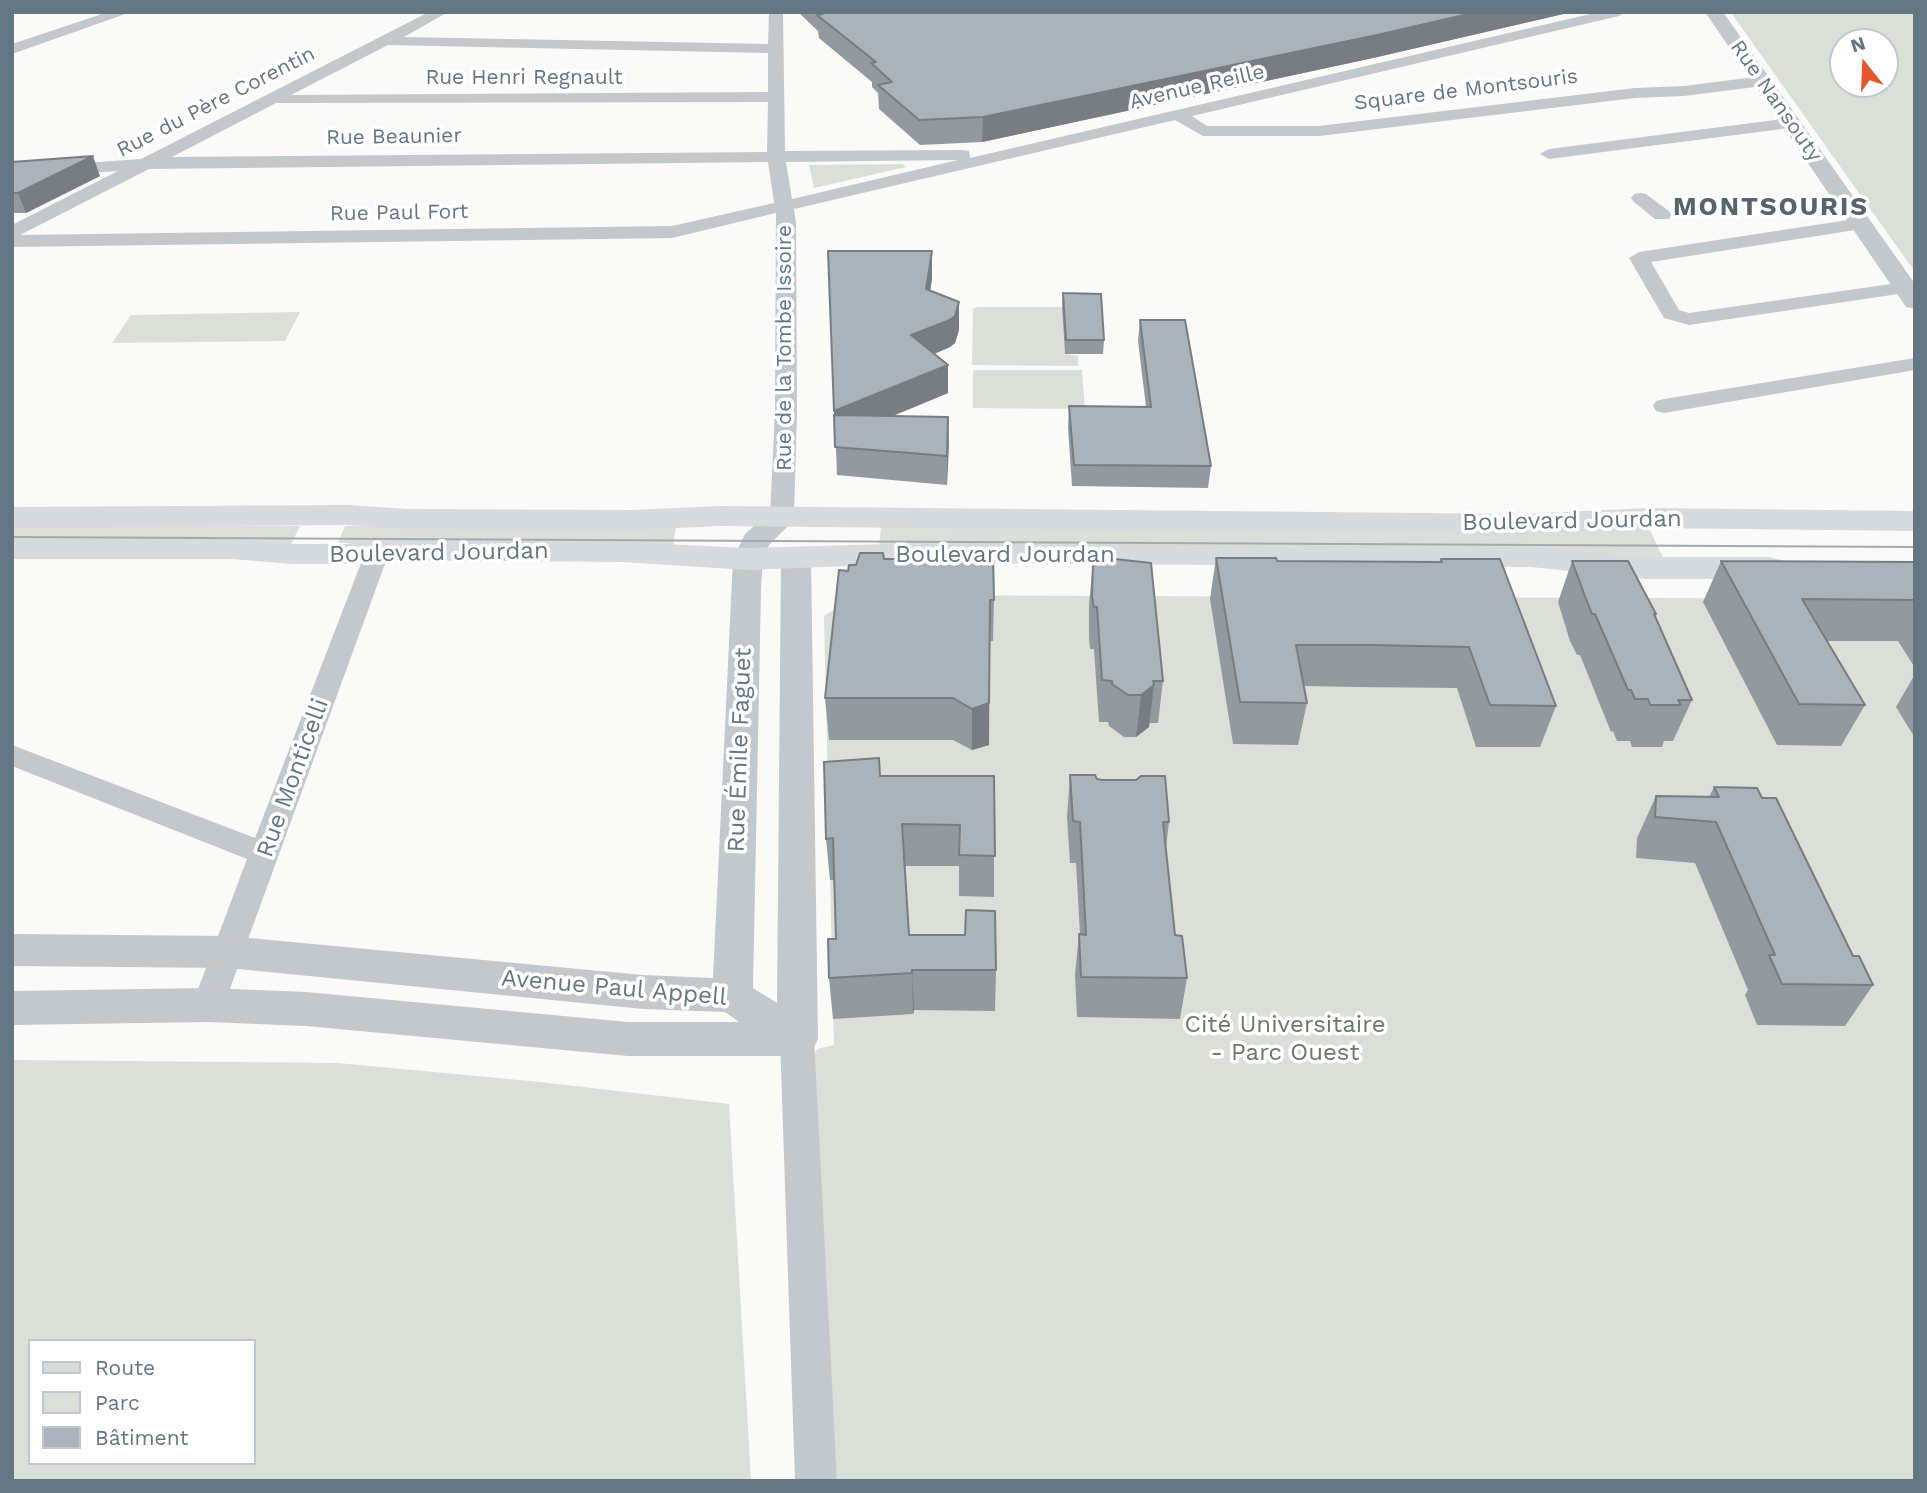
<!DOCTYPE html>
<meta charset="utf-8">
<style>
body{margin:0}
#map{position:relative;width:1927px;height:1493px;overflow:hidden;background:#fafaf8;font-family:"Work Sans",sans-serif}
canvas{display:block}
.frame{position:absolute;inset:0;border:14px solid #657683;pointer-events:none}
.legend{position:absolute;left:28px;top:1339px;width:228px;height:126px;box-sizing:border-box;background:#fff;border:2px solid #c1c8cd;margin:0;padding:9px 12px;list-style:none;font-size:21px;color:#657683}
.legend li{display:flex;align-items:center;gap:14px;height:35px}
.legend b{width:35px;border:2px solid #c1c8cd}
.north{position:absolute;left:1829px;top:28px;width:70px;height:70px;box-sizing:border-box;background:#fff;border:2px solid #c1c8cd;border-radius:50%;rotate:342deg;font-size:19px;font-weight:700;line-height:28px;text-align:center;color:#657683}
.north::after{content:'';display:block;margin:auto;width:24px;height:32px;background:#e4572e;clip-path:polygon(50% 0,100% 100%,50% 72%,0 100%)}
</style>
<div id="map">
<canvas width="1927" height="1493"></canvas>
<div class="frame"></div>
<ul class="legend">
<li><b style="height:9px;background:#d6dbdf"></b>Route</li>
<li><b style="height:19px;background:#dadfd7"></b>Parc</li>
<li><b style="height:19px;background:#aab3b9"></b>Bâtiment</li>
</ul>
<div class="north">N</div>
</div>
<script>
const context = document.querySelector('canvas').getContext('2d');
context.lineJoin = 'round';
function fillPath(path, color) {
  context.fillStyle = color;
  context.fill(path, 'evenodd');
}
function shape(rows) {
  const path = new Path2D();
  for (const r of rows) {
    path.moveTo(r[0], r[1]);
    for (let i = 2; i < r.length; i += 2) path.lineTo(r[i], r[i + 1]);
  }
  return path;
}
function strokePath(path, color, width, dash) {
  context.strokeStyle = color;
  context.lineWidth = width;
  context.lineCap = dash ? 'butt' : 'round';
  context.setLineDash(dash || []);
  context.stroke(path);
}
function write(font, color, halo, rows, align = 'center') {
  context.font = font + ' "Work Sans",sans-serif';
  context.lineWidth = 7;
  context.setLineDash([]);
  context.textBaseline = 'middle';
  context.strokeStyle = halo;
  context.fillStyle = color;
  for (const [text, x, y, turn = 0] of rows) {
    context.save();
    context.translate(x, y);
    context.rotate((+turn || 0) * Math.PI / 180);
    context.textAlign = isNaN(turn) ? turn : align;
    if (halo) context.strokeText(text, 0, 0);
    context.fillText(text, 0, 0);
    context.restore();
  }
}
fillPath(shape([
 [1733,12,1915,12,1915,272,1732,14],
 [1843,42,1885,42,1885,84,1843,84],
 [903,164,906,167,814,188,809,165],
 [978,307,1062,307,1065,354,1078,356,1078,366,972,365,973,309],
 [300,312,285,341,112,343,131,315],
 [973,370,1082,370,1085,409,973,408],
 [12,524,300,526,291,544,12,543],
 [1647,524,1664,560,879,547,881,527],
 [345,526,676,528,673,546,338,543],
 [857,595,1906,599,1915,603,1915,1481,837,1481,812,1058,817,1049,834,1045,824,616],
 [12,1060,338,1063,540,1082,729,1104,751,1481,12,1481],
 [30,1341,254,1341,254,1463,30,1463]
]), '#dadfd7');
fillPath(shape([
 [108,12,131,12,12,54,12,44,108,12],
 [429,12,448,12,404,37,768,44,769,12,783,12,785,151,963,150,969,151,970,158,1599,12,1626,12,1619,16,1192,116,1207,126,1319,126,1635,88,1684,86,1763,76,1771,81,1763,86,1684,96,1635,98,1319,136,1203,136,1175,120,794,209,796,224,797,411,794,517,790,522,782,524,774,522,770,517,775,411,776,213,672,238,12,247,12,225,118,171,12,178,12,168,141,159,429,12],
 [388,45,768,53,768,92,291,95,388,45],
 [768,102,767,152,172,157,276,103,768,102],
 [958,160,792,199,786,162,958,160],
 [768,162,774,203,672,226,20,235,149,169,768,162],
 [1791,118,1799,123,1797,127,1549,159,1540,154,1549,149,1791,118],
 [1640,193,1646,194,1669,211,1671,215,1669,219,1655,219,1634,202,1631,198,1634,194,1640,193],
 [1861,218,1870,224,1868,228,1651,262,1679,310,1689,313,1905,282,1915,288,1912,292,1689,325,1664,318,1629,258,1639,252,1861,218],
 [1915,358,1915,370,1664,413,1656,411,1653,406,1656,401,1664,399,1915,358],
 [378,542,387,545,390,550,224,1005,220,1015,208,1018,196,1015,192,1005,247,859,12,766,12,745,255,838,366,550,369,545,378,542],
 [797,1025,809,1029,814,1039,837,1481,795,1481,780,1039,785,1029,797,1025]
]), '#c3c8cc');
fillPath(shape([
 [1705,12,1723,12,1915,284,1915,309,1906,307,1705,12],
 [782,508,793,511,797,517,769,545,763,559,761,588,753,988,777,1003,781,558,785,551,796,548,807,551,811,558,818,1039,812,1051,797,1056,628,1056,306,1026,208,1022,12,1025,12,991,208,988,306,992,628,1022,739,1022,725,1012,643,1009,228,968,12,966,12,934,228,936,643,975,713,978,733,559,745,534,771,511,782,508]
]), '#c3c8cc');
fillPath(shape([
 [347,505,407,509,632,510,720,506,1520,514,1650,508,1915,511,1915,531,1650,528,1520,534,720,526,632,530,407,529,347,525,12,527,12,507,347,505],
 [12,539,232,539,293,544,346,544,378,540,622,542,748,548,925,543,1531,547,1646,557,1769,557,1781,560,1786,568,1781,576,1769,579,1646,579,1531,567,925,563,748,570,622,562,378,560,346,564,293,564,232,559,12,559,12,539]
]), '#d6dbdf');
strokePath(shape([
 [12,537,1915,547]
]), '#a2aab0', 2);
fillPath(shape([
 [798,12,1572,12,1373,58,982,142,920,145,879,109,878,93,872,87,872,82,819,38,818,31],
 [12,162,100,176,26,213,12,213],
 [828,251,932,251,932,278,930,290,959,330,955,343,950,347,934,354,948,365,948,393,893,416,948,417,947,485,837,475],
 [1063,293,1104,340,1103,354,1065,354,1062,307],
 [1140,320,1211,466,1208,488,1072,486,1068,428,1069,406,1146,407,1138,341],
 [1216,558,1277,561,1440,562,1441,559,1556,706,1540,747,1476,747,1457,688,1359,687,1304,686,1307,703,1298,745,1233,744,1210,599],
 [884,559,943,559,994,600,993,641,990,641,989,745,972,750,953,740,829,740,825,698,848,571,856,565],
 [1572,561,1656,614,1655,617,1692,700,1673,741,1664,741,1662,747,1632,747,1630,741,1617,741,1613,731,1611,732,1580,655,1577,655,1570,641,1558,602],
 [1721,561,1915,562,1915,668,1898,641,1827,641,1865,705,1841,746,1777,745,1703,602],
 [1093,563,1163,681,1158,723,1149,723,1149,727,1136,737,1124,737,1109,726,1108,722,1099,722,1094,649,1090,649,1089,638,1089,604],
 [1915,674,1915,738,1896,707],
 [1070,775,1097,779,1169,822,1166,848,1175,935,1187,978,1180,1019,1077,1017,1075,975,1079,934,1080,934,1076,863,1070,863,1067,817],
 [880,776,994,776,994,897,959,896,959,866,905,866,909,935,996,970,995,1011,914,1010,913,1014,833,1019,829,978,836,939,835,880,830,880,826,839],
 [1714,787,1762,798,1853,956,1873,985,1845,1026,1757,1025,1745,995,1748,990,1695,863,1636,858,1637,838,1656,796,1709,797]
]), '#929a9f');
fillPath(shape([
 [1477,12,1572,12,1373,58,982,142,983,117],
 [93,156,100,176,26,213,18,193],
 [932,251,932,278,927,316,926,289],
 [959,302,959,330,955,343,950,347,912,363,911,335],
 [948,365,948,393,836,439,834,411],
 [948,417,949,445,947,485,947,456],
 [1154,685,1149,727,1136,737,1141,695],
 [989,703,989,745,972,750,972,709],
 [912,970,914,1010,913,1014,912,973]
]), '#777d82');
const building = shape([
 [821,12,1477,12,1377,35,983,117,919,120,878,85,892,82,871,63,876,62,817,15,823,14,821,12],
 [93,156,18,193,12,193,12,162,93,156],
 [828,251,932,251,926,289,959,302,955,316,950,320,911,335,948,365,834,411,828,251],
 [1063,293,1101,294,1104,340,1066,340,1063,293],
 [1140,320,1185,320,1211,466,1074,465,1069,406,1151,407,1140,320],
 [834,415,948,417,947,456,835,447,834,415],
 [860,553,883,553,884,559,943,559,956,554,993,554,994,600,990,600,989,703,972,709,953,698,825,698,839,570,848,571,849,565,856,565,860,553],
 [1216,558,1276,558,1277,561,1442,562,1441,559,1500,559,1556,706,1490,705,1469,647,1369,645,1296,645,1307,703,1240,702,1216,558],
 [1115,559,1151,563,1163,681,1153,681,1154,685,1141,695,1128,695,1112,684,1112,681,1102,680,1097,607,1094,607,1092,596,1093,563,1109,563,1115,559],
 [1572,561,1628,561,1656,614,1654,614,1692,700,1678,700,1681,705,1650,705,1648,699,1635,699,1631,690,1628,690,1595,614,1592,614,1586,599,1572,561],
 [1721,561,1915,562,1915,600,1802,599,1865,705,1799,704,1721,561],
 [879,758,880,776,994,776,995,856,959,855,960,825,902,824,909,935,965,935,966,910,995,911,996,970,912,970,912,973,829,978,828,939,836,939,833,838,826,839,824,762,879,758],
 [1070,775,1095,775,1097,779,1102,780,1136,780,1141,776,1165,776,1169,822,1163,822,1175,935,1182,936,1187,978,1081,977,1079,934,1086,935,1080,822,1073,821,1070,775],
 [1714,787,1757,788,1762,798,1776,798,1853,956,1859,956,1873,985,1782,984,1769,955,1775,955,1716,822,1655,817,1656,796,1719,797,1714,787]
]);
fillPath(building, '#aab3b9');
strokePath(building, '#777d82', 2);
write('21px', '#657683', '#fff', [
 ["Rue Henri Regnault",524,78],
 ["Avenue Reille",1197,87,-13],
 ["Square de Montsouris",1466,90,-7],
 ["Rue Nansouty",1776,101,55],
 ["Rue du Père Corentin",216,102,-27],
 ["Rue Beaunier",394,137,-1],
 ["Rue Paul Fort",399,213,-1],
 ["Rue de la Tombe Issoire",785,348,-90]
]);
write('24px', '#657683', '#fff', [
 ["Boulevard Jourdan",1572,521,-1],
 ["Boulevard Jourdan",439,553,-1],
 ["Boulevard Jourdan",1005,555],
 ["Rue Émile Faguet",740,750,-88],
 ["Rue Monticelli",293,778,-70],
 ["Avenue Paul Appell",614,988,5]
]);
write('24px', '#687a64', '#fff', [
 ["Cité Universitaire",1285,1025],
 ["- Parc Ouest",1285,1053]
]);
context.letterSpacing = '2px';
write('bold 26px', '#57646e', '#fff', [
 ["MONTSOURIS",1771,207]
]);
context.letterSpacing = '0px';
</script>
